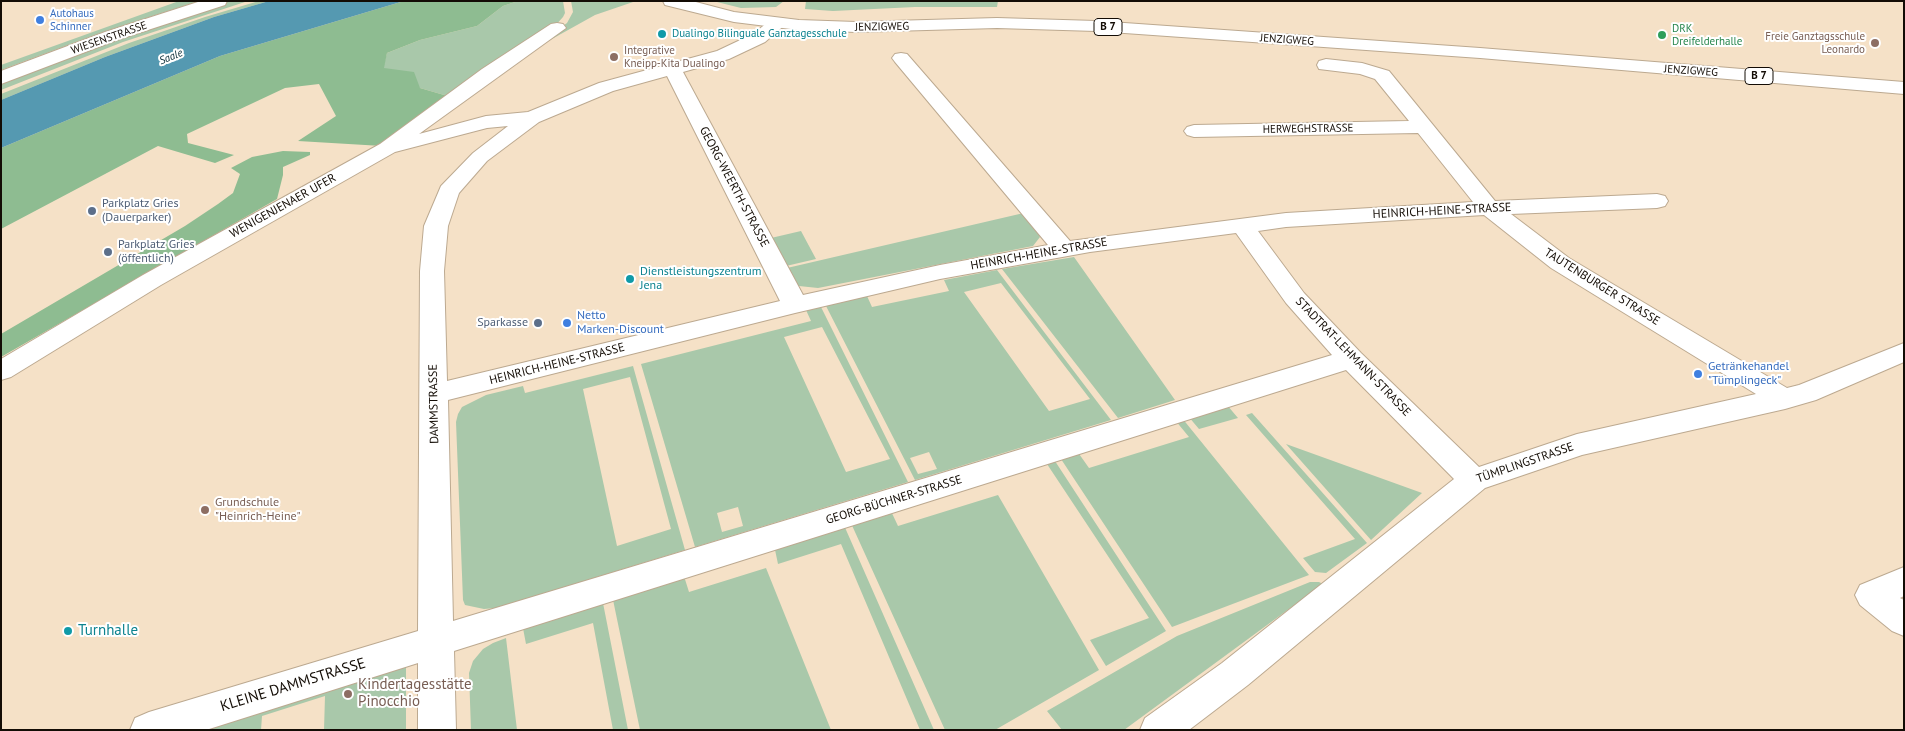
<!DOCTYPE html>
<meta charset="utf-8">
<style>
body{margin:0}
#map{position:relative;width:1905px;height:731px;overflow:hidden;background:#f5e1c7;font-family:"PT Sans",sans-serif}
canvas{display:block}
.frame{position:absolute;inset:0;border:2px solid #130c05;pointer-events:none}
</style>
<div id="map">
<canvas width="1905" height="731"></canvas>
<div class="frame"></div>
</div>
<script>
const context = document.querySelector('canvas').getContext('2d');
context.lineJoin = 'round';
function fillPath(path, color) {
  context.fillStyle = color;
  context.fill(path, 'evenodd');
}
function shape(rows) {
  const path = new Path2D();
  for (const r of rows) {
    path.moveTo(r[0], r[1]);
    for (let i = 2; i < r.length; i += 2) path.lineTo(r[i], r[i + 1]);
  }
  return path;
}
function strokePath(path, color, width, dash) {
  context.strokeStyle = color;
  context.lineWidth = width;
  context.lineCap = dash ? 'butt' : 'round';
  context.setLineDash(dash || []);
  context.stroke(path);
}
function write(font, color, halo, rows, align = 'center') {
  context.font = font + ' "PT Sans",sans-serif';
  context.lineWidth = 4;
  context.setLineDash([]);
  context.textBaseline = 'middle';
  context.strokeStyle = halo;
  context.fillStyle = color;
  for (const [text, x, y, turn = 0] of rows) {
    context.save();
    context.translate(x, y);
    context.rotate((+turn || 0) * Math.PI / 180);
    context.textAlign = isNaN(turn) ? turn : align;
    if (halo) context.strokeText(text, 0, 0);
    context.fillText(text, 0, 0);
    context.restore();
  }
}
fillPath(shape([
 [179,1,199,1,103,32,1,70,1,65],
 [230,1,248,1,123,42,1,90,1,83,26,72,187,14],
 [259,1,269,1,214,17,105,57,1,100,1,94,129,43,205,17],
 [518,1,563,1,565,13,563,17,554,27,451,97,420,88,383,68,387,53,420,40,477,26,503,6],
 [571,1,636,1,595,15,525,54,567,23,573,12],
 [713,1,784,1,776,7,741,8],
 [806,1,998,1,997,7,915,7,833,11,805,9],
 [1028,212,1040,237,1033,246,818,288,799,286,794,281,787,268],
 [801,231,816,259,786,266,771,238],
 [1074,257,1175,400,1118,418,1002,269],
 [997,270,1111,420,915,480,826,306,867,296,872,307,949,291,944,280],
 [1001,283,1090,399,1049,411,964,292],
 [929,452,937,469,918,474,910,458],
 [821,307,908,482,695,547,641,364,811,321,806,310],
 [822,327,890,459,846,472,784,337],
 [738,507,743,526,722,532,717,513],
 [633,366,685,550,496,608,484,609,465,605,463,600,456,422,458,414,462,407,486,395,523,386,525,393],
 [630,377,671,529,617,546,583,389],
 [1227,405,1238,418,1199,429,1188,416],
 [1252,413,1367,543,1326,573,1315,572,1303,558,1355,539,1246,415],
 [1182,418,1309,575,1172,627,1059,456,1077,451,1089,468,1189,437,1175,420],
 [1286,444,1422,493,1371,540],
 [1053,458,1166,631,1106,666,1090,640,1149,618,1045,461],
 [998,495,1099,670,995,730,945,730,850,521,890,509,898,526],
 [843,523,934,730,920,730,841,544,778,564,774,545],
 [766,568,831,730,640,730,612,595,683,573,689,592],
 [1310,582,1319,582,1323,584,1124,730,1062,730,1047,711,1177,636],
 [602,598,628,730,613,730,593,623,526,644,522,623],
 [506,638,517,730,471,730,469,673,473,661,483,649,493,643],
 [406,658,406,730,324,730,325,696,262,716,261,730,173,730]
]), '#a9c8aa');
fillPath(shape([
 [404,1,518,1,503,6,477,26,420,40,387,53,384,68,414,72,420,88,451,97,382,146,298,141,336,116,319,84,285,88,187,134,188,143,234,155,215,163,158,146,1,229,1,148,220,56],
 [283,151,310,152,310,155,283,167,283,175,277,199,1,357,1,334,185,226,218,204,233,193,240,174,231,168,252,157]
]), '#8ebc91');
fillPath(shape([
 [269,1,404,1,220,56,1,148,1,100,105,57,214,17]
]), '#5599b1');
const minor = shape([
 [778,18,784,19,787,23,765,42,729,59,683,72,803,295,940,265,1048,245,895,62,892,58,895,54,901,53,907,54,1070,241,1286,213,1473,202,1418,133,1194,137,1187,135,1184,131,1187,127,1194,125,1409,121,1375,79,1360,74,1319,69,1317,65,1319,61,1326,59,1362,63,1389,71,1495,201,1657,194,1665,196,1668,201,1665,206,1657,208,1511,214,1569,258,1787,388,1799,385,1904,343,1904,362,1816,400,1785,409,1582,455,1485,488,1248,685,1189,730,1140,730,1145,718,1222,663,1454,479,1346,370,454,651,456,730,418,730,418,663,206,730,130,730,135,718,149,712,418,631,420,271,424,226,441,186,473,153,508,126,487,128,395,152,161,285,11,377,1,380,1,359,143,275,380,144,482,69,551,24,557,23,563,24,566,28,419,134,486,116,528,112,599,83,717,51,753,34,772,19,778,18],
 [667,76,780,301,447,381,444,271,448,226,459,193,487,161,539,122,613,91,667,76],
 [1484,215,1551,268,1756,394,1577,434,1479,467,1361,353,1304,293,1258,231,1286,227,1484,215],
 [1236,233,1286,303,1332,355,453,621,448,400,795,313,940,279,1090,252,1236,233],
 [1904,567,1904,596,1900,598,1904,600,1904,636,1892,631,1860,605,1855,595,1860,585,1904,567]
]);
const major = shape([
 [201,1,227,1,225,5,117,40,1,84,1,71,105,32,201,1],
 [663,1,692,1,734,12,799,20,856,22,997,18,1096,21,1480,48,1904,82,1904,94,1480,58,1096,31,997,28,856,32,799,30,734,22,665,5,663,1]
]);
strokePath(minor, '#bca990', 2);
strokePath(major, '#bca990', 2);
fillPath(minor, '#fff');
fillPath(major, '#fff');
for (const [x, y, r, color] of [
 [40,20,5,"#3f7fe0"],
 [662,34,5,"#0f9aa8"],
 [1662,35,5,"#2e9e5b"],
 [1875,43,5,"#8d6e63"],
 [614,57,5,"#8d6e63"],
 [92,211,5,"#5c6f8a"],
 [108,252,5,"#5c6f8a"],
 [630,279,5,"#0f9aa8"],
 [538,323,5,"#5c6f8a"],
 [567,323,5,"#3f7fe0"],
 [1698,374,5,"#3f7fe0"],
 [205,510,5,"#8d6e63"],
 [68,631,5,"#0f9aa8"],
 [348,694,5,"#8d6e63"]
]) {
  const dot = new Path2D();
  dot.arc(x, y, r, 0, 2 * Math.PI);
  context.fillStyle = color;
  context.fill(dot);
  strokePath(dot, '#fff', 2);
}
write('11px', '#366cbe', '#fff', [
 ["Autohaus",50,14],
 ["Schinner",50,27]
], 'left');
write('11px', '#130c05', '#fff', [
 ["JENZIGWEG",882,27,-1],
 ["WIESENSTRASSE",109,38,-19],
 ["JENZIGWEG",1287,40,4],
 ["JENZIGWEG",1691,71,4],
 ["HERWEGHSTRASSE",1308,129,-1]
]);
for (const [x, y, w] of [
 [1108,27,28],
 [1759,76,28]
]) {
  const box = new Path2D();
  box.roundRect(x - w / 2, y - 8.5, w, 17, 4);
  context.fillStyle = '#fff';
  context.fill(box);
  strokePath(box, '#130c05', 1);
}
write('bold 11px', '#130c05', null, [
 ["B 7",1108,27],
 ["B 7",1759,76]
]);
write('11px', '#27864d', '#fff', [
 ["DRK",1672,29],
 ["Dreifelderhalle",1672,42]
], 'left');
write('11px', '#0d838f', '#fff', [
 ["Dualingo Bilinguale Ganztagesschule",672,34]
], 'left');
write('11px', '#785e54', '#fff', [
 ["Freie Ganztagsschule",1865,37],
 ["Leonardo",1865,50],
 ["Integrative",624,51,"left"],
 ["Kneipp-Kita Dualingo",624,64,"left"]
], 'right');
write('italic 11px', '#0e303a', '#fff', [
 ["Saale",171,57,-22]
]);
write('12px', '#130c05', '#fff', [
 ["GEORG-WEERTH-STRASSE",734,187,62],
 ["WENIGENJENAER UFER",283,206,-29],
 ["HEINRICH-HEINE-STRASSE",1442,211,-3],
 ["HEINRICH-HEINE-STRASSE",1039,254,-10],
 ["TAUTENBURGER STRASSE",1602,287,32],
 ["STADTRAT-LEHMANN-STRASSE",1353,357,46],
 ["HEINRICH-HEINE-STRASSE",557,364,-14],
 ["DAMMSTRASSE",434,404,-91],
 ["TÜMPLINGSTRASSE",1525,463,-19],
 ["GEORG-BÜCHNER-STRASSE",894,500,-17]
]);
write('12px', '#4e5e75', '#fff', [
 ["Parkplatz Gries",102,204],
 ["(Dauerparker)",102,218],
 ["Parkplatz Gries",118,245],
 ["(öffentlich)",118,259],
 ["Sparkasse",528,323,"right"]
], 'left');
write('12px', '#0d838f', '#fff', [
 ["Dienstleistungszentrum",640,272],
 ["Jena",640,286]
], 'left');
write('12px', '#366cbe', '#fff', [
 ["Netto",577,316],
 ["Marken-Discount",577,330],
 ["Getränkehandel",1708,367],
 ["\"Tümplingeck\"",1708,381]
], 'left');
write('12px', '#785e54', '#fff', [
 ["Grundschule",215,503],
 ["\"Heinrich-Heine\"",215,517]
], 'left');
write('15px', '#0d838f', '#fff', [
 ["Turnhalle",78,631]
], 'left');
write('15px', '#130c05', '#fff', [
 ["KLEINE DAMMSTRASSE",293,685,-17]
]);
write('15px', '#785e54', '#fff', [
 ["Kindertagesstätte",358,685],
 ["Pinocchio",358,702]
], 'left');
</script>
